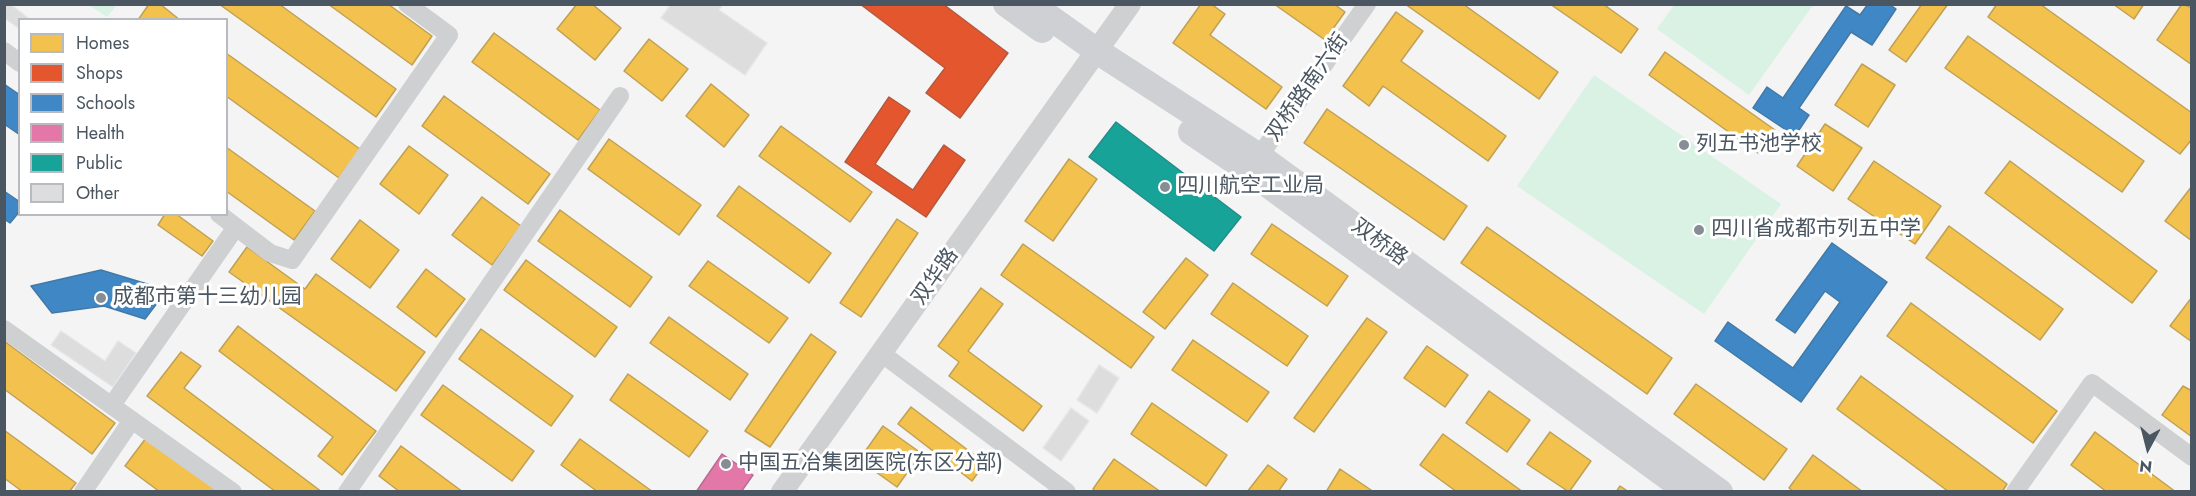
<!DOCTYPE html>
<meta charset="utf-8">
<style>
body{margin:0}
#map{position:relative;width:2196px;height:496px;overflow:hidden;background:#f4f4f4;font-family:Jost,sans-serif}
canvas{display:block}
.frame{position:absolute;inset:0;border:6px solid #4a5661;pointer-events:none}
.legend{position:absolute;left:18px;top:18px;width:210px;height:198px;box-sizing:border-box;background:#fff;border:2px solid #b7bbc0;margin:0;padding:8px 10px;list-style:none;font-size:18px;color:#4a5661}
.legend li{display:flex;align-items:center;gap:12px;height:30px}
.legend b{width:30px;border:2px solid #b7bbc0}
.north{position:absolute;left:2118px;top:418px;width:60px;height:60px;-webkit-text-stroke:4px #fff;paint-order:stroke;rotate:187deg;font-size:16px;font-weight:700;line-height:24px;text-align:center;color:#4a5661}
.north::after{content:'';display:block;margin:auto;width:21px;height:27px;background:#4a5661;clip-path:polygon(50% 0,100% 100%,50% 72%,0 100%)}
</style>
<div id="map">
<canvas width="2196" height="496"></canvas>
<div class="frame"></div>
<ul class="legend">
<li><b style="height:16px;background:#f2c14e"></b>Homes</li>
<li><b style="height:16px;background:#e4572e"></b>Shops</li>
<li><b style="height:16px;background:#3f88c5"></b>Schools</li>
<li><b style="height:16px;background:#e377a8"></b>Health</li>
<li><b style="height:16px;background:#17a398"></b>Public</li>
<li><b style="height:16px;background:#ddddde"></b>Other</li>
</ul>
<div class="north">N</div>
</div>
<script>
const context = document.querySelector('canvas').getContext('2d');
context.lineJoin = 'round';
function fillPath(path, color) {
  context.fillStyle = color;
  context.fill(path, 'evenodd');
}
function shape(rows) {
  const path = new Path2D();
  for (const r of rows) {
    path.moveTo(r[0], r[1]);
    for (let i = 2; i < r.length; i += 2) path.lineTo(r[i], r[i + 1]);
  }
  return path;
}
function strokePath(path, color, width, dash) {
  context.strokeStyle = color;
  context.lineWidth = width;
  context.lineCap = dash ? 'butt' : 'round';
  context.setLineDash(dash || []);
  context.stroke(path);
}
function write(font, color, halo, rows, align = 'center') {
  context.font = font + ' Jost,"Noto Sans SC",sans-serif';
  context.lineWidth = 6;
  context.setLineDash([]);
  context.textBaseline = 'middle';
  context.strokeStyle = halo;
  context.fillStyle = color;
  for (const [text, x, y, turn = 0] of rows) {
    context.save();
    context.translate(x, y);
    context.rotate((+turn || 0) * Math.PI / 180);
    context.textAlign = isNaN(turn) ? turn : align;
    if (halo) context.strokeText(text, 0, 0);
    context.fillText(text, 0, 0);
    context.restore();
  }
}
fillPath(shape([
 [89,5,117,5,107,17],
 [1674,5,1674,4,1813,5,1749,95,1657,29],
 [1594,75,1781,204,1704,314,1517,186]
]), '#d9f2e3');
const homes = shape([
 [149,4,160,4,180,20,138,20,149,4],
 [219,4,279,4,396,89,376,117,219,4],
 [328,4,388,4,432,36,412,65,328,4],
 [577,4,592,4,621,28,595,60,557,29,577,4],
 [1201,4,1211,4,1225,14,1210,35,1282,87,1266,109,1173,43,1201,4],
 [1274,4,1334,4,1345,12,1325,40,1274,4],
 [1405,4,1463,4,1558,72,1539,99,1405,4],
 [1550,4,1603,4,1638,29,1621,53,1550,4],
 [1922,4,1948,4,1906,62,1889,50,1922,4],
 [1997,4,2040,4,2192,113,2192,139,2180,154,1988,17,1997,4],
 [2113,4,2144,4,2134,19,2113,4],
 [2182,4,2192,8,2192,65,2157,40,2182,4],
 [1396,12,1423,31,1401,61,1506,136,1488,161,1383,86,1369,106,1343,86,1396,12],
 [494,33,600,110,578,140,472,62,494,33],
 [1968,36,2144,161,2122,192,1945,68,1968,36],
 [649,39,688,69,662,101,624,71,649,39],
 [1665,52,1775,130,1758,153,1649,75,1665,52],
 [226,53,360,149,339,178,226,96,226,53],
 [1862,64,1895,85,1868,127,1835,105,1862,64],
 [711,84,749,115,724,147,686,116,711,84],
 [444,96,550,174,528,204,422,126,444,96],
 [1327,109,1467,206,1444,240,1304,143,1327,109],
 [1825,124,1862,148,1833,191,1797,166,1825,124],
 [781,126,872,192,850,222,759,156,781,126],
 [609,139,701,205,679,235,588,169,609,139],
 [409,146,448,175,419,214,380,184,409,146],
 [226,147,315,211,294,240,226,191,226,147],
 [1069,159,1097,179,1053,241,1025,221,1069,159],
 [1874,161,1941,206,1915,244,1848,199,1874,161],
 [2010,161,2157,271,2132,303,1985,193,2010,161],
 [739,186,831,253,809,283,717,216,739,186],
 [2192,186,2192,241,2165,221,2192,186],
 [482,197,521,226,492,265,452,235,482,197],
 [560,210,652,277,630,307,538,241,560,210],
 [165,214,176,214,213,241,202,256,158,225,165,214],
 [897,219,918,233,861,317,840,303,897,219],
 [360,220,399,250,370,288,331,259,360,220],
 [1272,224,1348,276,1327,306,1251,254,1272,224],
 [1949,226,2063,309,2040,340,1926,258,1949,226],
 [1487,227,1672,358,1647,394,1461,263,1487,227],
 [1023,244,1154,337,1131,368,1001,275,1023,244],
 [247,247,305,289,316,274,425,352,396,391,229,272,247,247],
 [1186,258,1208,275,1165,329,1143,312,1186,258],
 [526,260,617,327,595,357,504,290,526,260],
 [708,261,788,318,769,343,689,286,708,261],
 [426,269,465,299,436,337,397,307,426,269],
 [1233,283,1308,336,1287,366,1211,314,1233,283],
 [981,288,1003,304,968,351,1042,406,1023,431,949,376,959,362,938,346,981,288],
 [2192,297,2192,342,2170,326,2192,297],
 [1911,303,2057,411,2033,443,1887,336,1911,303],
 [669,317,748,374,730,400,650,343,669,317],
 [1367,318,1387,332,1314,432,1294,418,1367,318],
 [238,326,376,431,342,475,318,456,333,437,219,351,238,326],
 [481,329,573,396,551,426,459,359,481,329],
 [811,334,836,352,770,447,745,431,811,334],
 [1193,340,1269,392,1247,422,1172,370,1193,340],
 [4,341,115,423,92,454,4,389,4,341],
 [1427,346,1468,375,1445,407,1404,378,1427,346],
 [181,352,201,366,184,388,322,492,276,492,147,396,181,352],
 [628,374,708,431,689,457,610,400,628,374],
 [1861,376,2007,484,2002,492,1949,492,1837,409,1861,376],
 [1696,384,1787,449,1764,480,1674,414,1696,384],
 [443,385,534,451,512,481,421,415,443,385],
 [2183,386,2192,391,2192,437,2162,415,2183,386],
 [1489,391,1530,420,1507,452,1466,423,1489,391],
 [1152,403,1227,455,1206,486,1131,434,1152,403],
 [911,407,985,463,972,481,898,424,911,407],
 [883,426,921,453,897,487,859,460,883,426],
 [4,430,76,483,69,492,23,492,4,478,4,430],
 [1550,432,1591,461,1569,492,1527,464,1550,432],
 [2095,432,2176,492,2107,492,2071,465,2095,432],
 [149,434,227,492,160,492,125,466,149,434],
 [1443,434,1523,492,1457,492,1420,465,1443,434],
 [580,439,653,492,598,492,561,465,580,439],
 [401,446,463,492,400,492,379,476,401,446],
 [1813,455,1863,492,1794,492,1789,488,1813,455],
 [1114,459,1161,492,1096,492,1093,489,1114,459],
 [1268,465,1287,479,1278,492,1247,492,1268,465],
 [1340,469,1374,492,1326,492,1340,469],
 [1620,486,1629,492,1616,492,1620,486]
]);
fillPath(homes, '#f2c14e');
strokePath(homes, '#c0a154', 1.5);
const shops = shape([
 [860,4,943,4,1008,53,960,118,926,93,945,68,860,4],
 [889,97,910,111,875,164,913,190,944,145,965,160,926,217,845,162,889,97]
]);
fillPath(shops, '#e4572e');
strokePath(shops, '#b6573d', 1.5);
const schools = shape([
 [1868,4,1889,4,1896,9,1872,45,1851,32,1799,108,1809,115,1795,136,1753,108,1767,87,1783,98,1846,6,1860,15,1868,4],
 [4,84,20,95,20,135,4,124,4,84],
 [4,191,20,202,20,211,10,223,4,219,4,191],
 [1832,243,1887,282,1801,402,1715,341,1728,322,1793,368,1840,302,1825,291,1795,333,1776,320,1832,243],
 [101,270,167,290,145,319,104,306,52,313,31,286,101,270]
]);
fillPath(schools, '#3f88c5');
strokePath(schools, '#4279a7', 1.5);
const health = shape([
 [722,454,753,475,741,492,696,492,722,454]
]);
fillPath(health, '#e377a8');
strokePath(health, '#b56d93', 1.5);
const public = shape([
 [1116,122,1241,217,1214,251,1089,157,1116,122]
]);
fillPath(public, '#17a398');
strokePath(public, '#268c88', 1.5);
const building = shape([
 [4,4,10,4,31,20,20,20,20,29,4,18,4,4],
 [671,4,723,4,719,10,767,43,745,75,661,18,671,4],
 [61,331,105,361,118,341,136,353,113,387,51,345,61,331],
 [1099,365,1119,378,1097,413,1077,400,1099,365],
 [1071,408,1089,421,1061,461,1043,448,1071,408]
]);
fillPath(building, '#ddddde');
strokePath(building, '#e5e6e7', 1.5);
strokePath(shape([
 [4,51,20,63],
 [1253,165,1367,4],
 [219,214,270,253,292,260,449,35,407,4],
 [4,329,233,492],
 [881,353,1067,492],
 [112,405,236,227],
 [83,492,132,420],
 [347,492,620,96],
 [2015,492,2092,383,2192,457]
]), '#ced0d2', 18);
strokePath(shape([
 [782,492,1130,4]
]), '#ced0d2', 22);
strokePath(shape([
 [1006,4,1042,30],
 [1031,4,1097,51,1259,156,1720,492],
 [1191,132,1249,171,1688,492]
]), '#ced0d4', 26);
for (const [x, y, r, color] of [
 [1684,145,6,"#868d94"],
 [1165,187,6,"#868d94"],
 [1699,230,6,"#868d94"],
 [101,298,6,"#868d94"],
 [726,464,6,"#868d94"]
]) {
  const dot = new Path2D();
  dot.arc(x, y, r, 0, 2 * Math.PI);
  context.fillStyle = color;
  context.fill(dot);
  strokePath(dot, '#fff', 2);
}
write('21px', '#4a5661', '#fff', [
 ["双桥路南六街",1308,88,-55],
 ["双桥路",1379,243,36],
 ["双华路",936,277,-55]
]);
write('21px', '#4a5661', '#fff', [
 ["列五书池学校",1696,145],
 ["四川航空工业局",1177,187],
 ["四川省成都市列五中学",1711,230],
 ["成都市第十三幼儿园",113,298],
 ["中国五冶集团医院(东区分部)",738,464]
], 'left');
</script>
